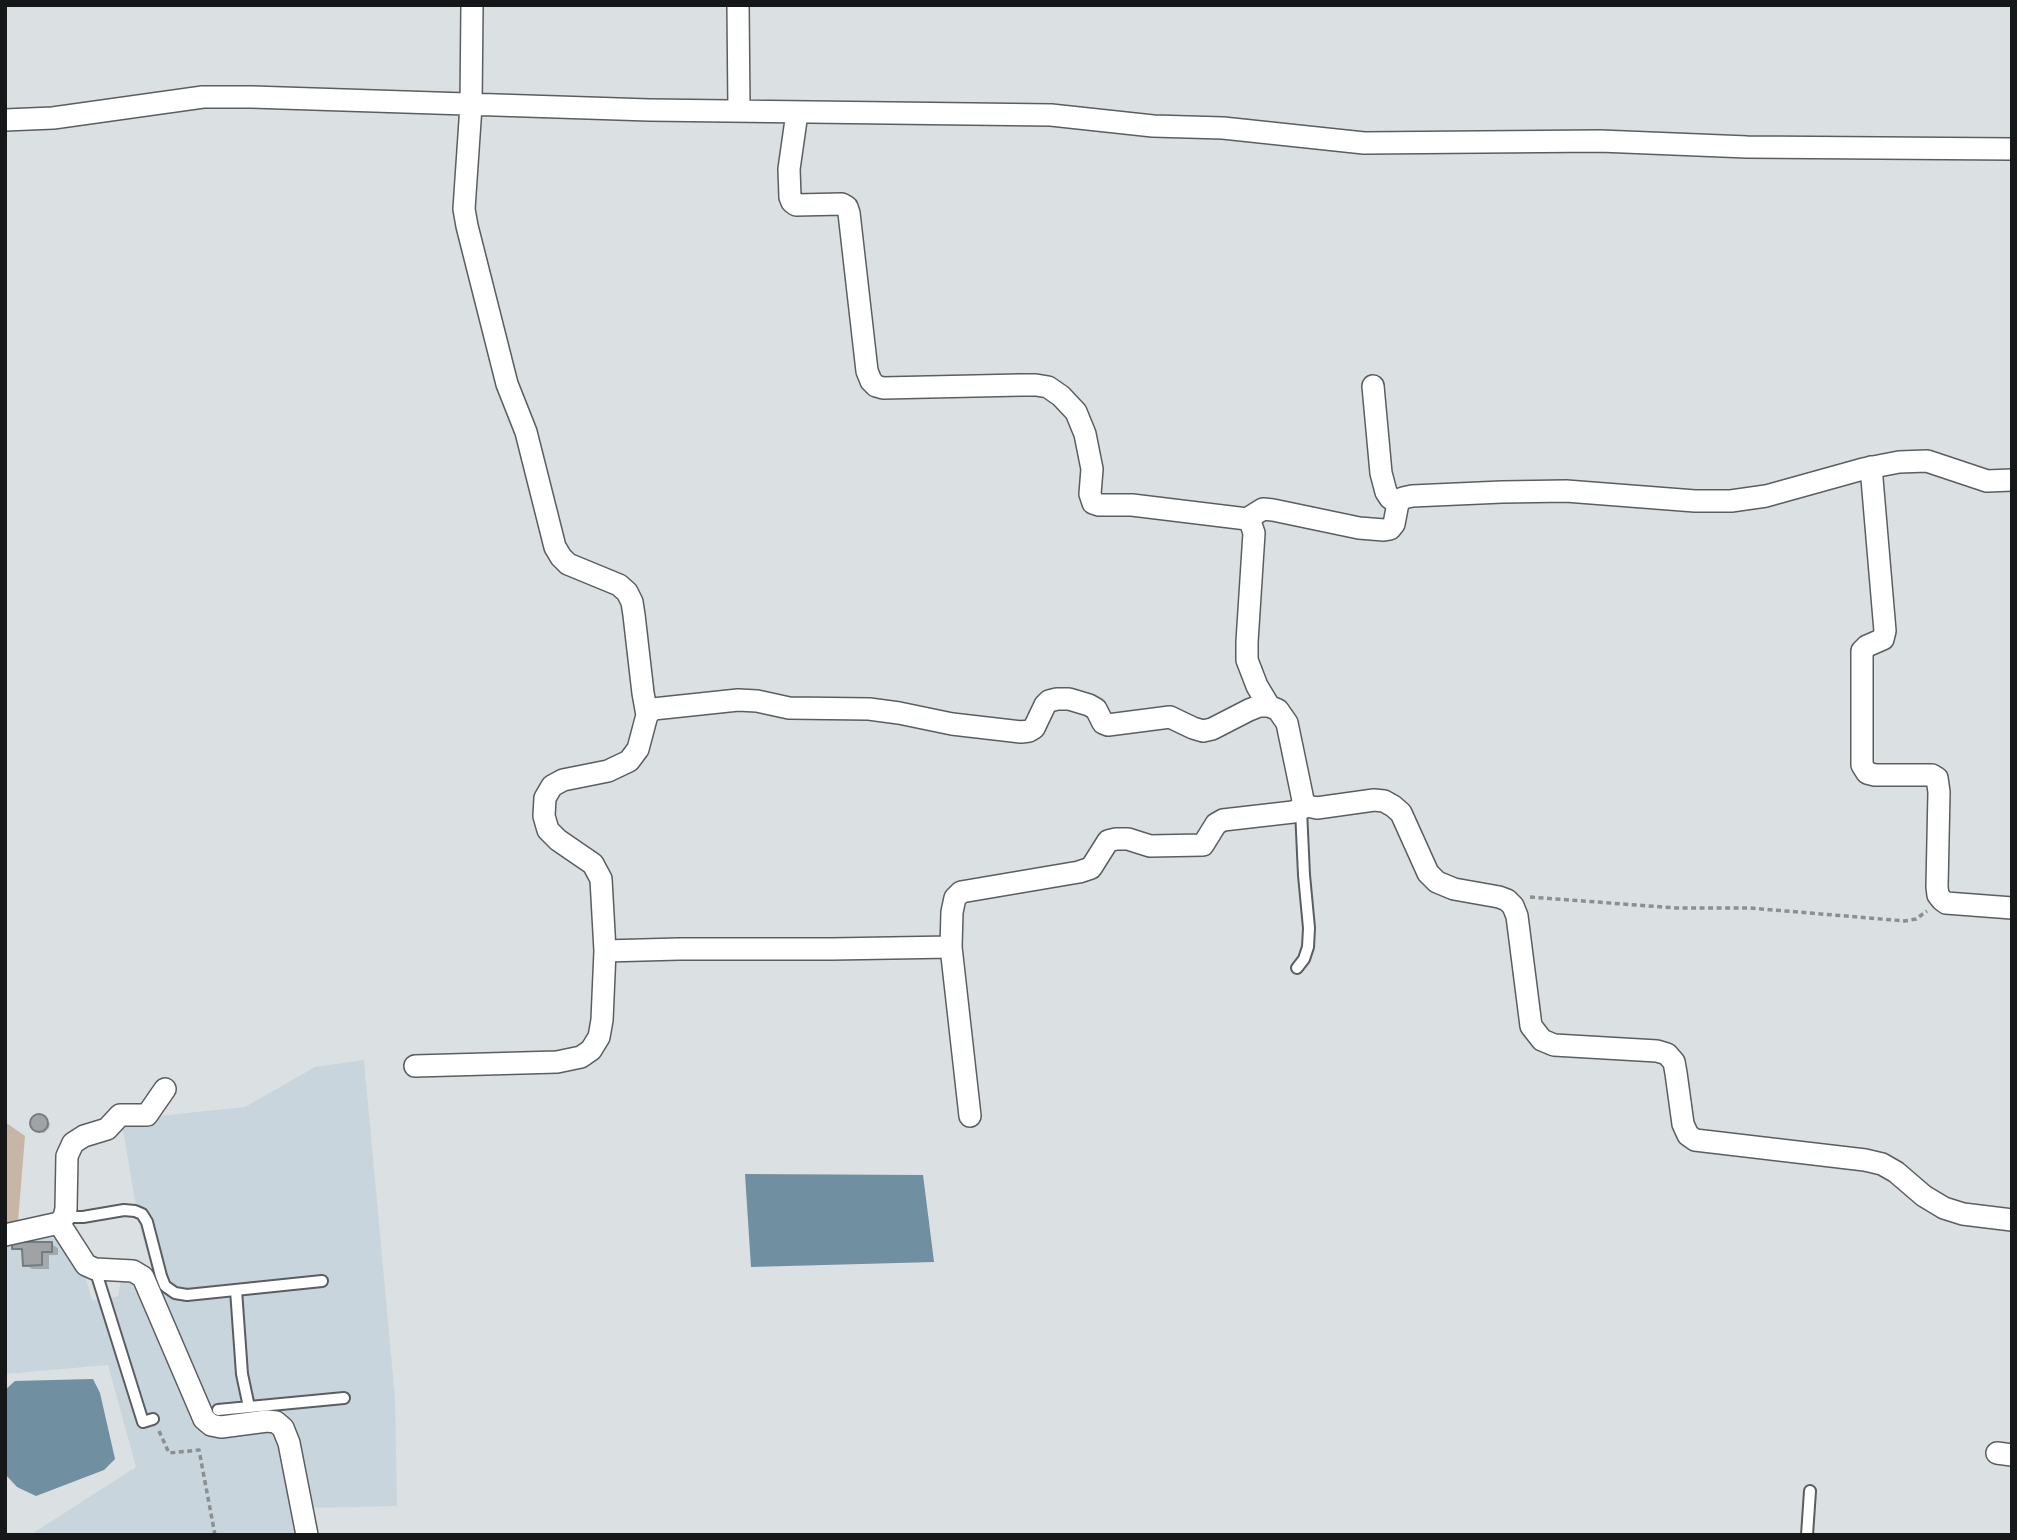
<!DOCTYPE html>
<style>
body{margin:0}
#map{position:relative;width:2017px;height:1540px;overflow:hidden;background:#dbe0e2;font-family:"Exo 2",sans-serif}
canvas{display:block}
.frame{position:absolute;inset:0;border:7px solid #151718;pointer-events:none}
</style>
<div id="map">
<canvas width="2017" height="1540"></canvas>
<div class="frame"></div>
</div>
<script>
const context = document.querySelector('canvas').getContext('2d');
context.lineJoin = 'round';
function fillPath(path, color) {
  context.fillStyle = color;
  context.fill(path, 'evenodd');
}
function shape(rows) {
  const path = new Path2D();
  for (const r of rows) {
    if (r.length === 3) {
      path.moveTo(r[0] + r[2], r[1]);
      path.arc(r[0], r[1], r[2], 0, 2 * Math.PI);
      continue;
    }
    path.moveTo(r[0], r[1]);
    for (let i = 2; i < r.length; i += 2) path.lineTo(r[i], r[i + 1]);
  }
  return path;
}
function strokePath(path, color, width, dash) {
  context.strokeStyle = color;
  context.lineWidth = width;
  context.lineCap = dash ? 'butt' : 'round';
  context.setLineDash(dash || []);
  context.stroke(path);
}
fillPath(shape([
 [364,1060,395,1398,397,1506,307,1508,287,1419,219,1422,209,1413,159,1295,139,1224,122,1124,168,1115,245,1107,315,1067],
 [59,1237,85,1275,92,1300,104,1300,118,1296,122,1275,141,1289,190,1410,202,1435,267,1430,280,1437,298,1535,30,1535,136,1467,108,1365,5,1374,5,1243]
]), '#c9d5dc');
fillPath(shape([
 [5,1122,25,1136,18,1222,5,1226]
]), '#c7b6a5');
fillPath(shape([
 [745,1174,923,1175,934,1262,751,1267],
 [93,1379,100,1393,115,1459,104,1470,36,1496,17,1487,5,1474,5,1390,15,1381]
]), '#708fa0');
fillPath(shape([
 [40,1116,50,1124,49,1128,44,1133,39,1132,32,1126,31,1122,36,1117],
 [51,1244,58,1248,58,1255,49,1255,49,1269,32,1269,24,1264,24,1252,14,1248]
]), '#0003');
const building = shape([
 [39,1123,9],
 [12,1242,52,1242,52,1252,42,1252,42,1265,23,1266,22,1249,12,1249,12,1242]
]);
fillPath(building, '#9fa3a6');
strokePath(building, '#777b7d', 2);
const service = shape([
 [1297,968,1304,959,1308,947,1309,928,1304,875,1301,810],
 [64,1217,83,1217,124,1210,135,1211,142,1214,147,1222,161,1276,165,1286,175,1293,187,1295,322,1281],
 [95,1269,143,1422,153,1419],
 [236,1290,242,1374,249,1407],
 [218,1410,344,1398],
 [1807,1535,1810,1491]
]);
const minor = shape([
 [472,5,471,106,464,209,467,226,507,384,526,432,555,547,561,557,568,564,619,585,627,592,632,602,634,615,643,693,647,715],
 [738,5,739,110],
 [797,113,789,169,790,197,792,202,796,205,842,204,847,207,849,213,867,371,871,381,876,386,883,388,1021,385,1036,385,1048,387,1061,396,1076,412,1085,434,1092,469,1090,494,1093,503,1099,505,1132,505,1247,519,1251,524,1254,533,1247,642,1247,660,1257,686,1269,706],
 [5,120,53,118,203,97,252,97,649,110,1051,115,1153,126,1223,128,1364,143,1600,141,1747,147,2012,149],
 [1373,386,1381,473,1386,492,1390,498,1398,503],
 [1871,467,1885,631,1883,639,1867,646,1862,651,1862,765,1867,773,1875,775,1932,775,1937,778,1939,792,1937,887,1938,895,1942,900,1946,903,2012,908],
 [1247,519,1263,509,1273,510,1359,528,1384,530,1390,529,1394,524,1398,503,1403,498,1412,496,1502,492,1566,491,1695,501,1731,501,1766,496,1863,469,1899,462,1927,461,1987,481,2012,480],
 [605,951,679,949,832,949,951,947],
 [415,1066,557,1062,581,1057,591,1050,599,1037,602,1020,605,951,601,879,593,864,558,840,548,830,544,816,545,798,552,786,563,780,608,771,629,761,638,749,647,715,653,709,738,700,757,701,789,708,869,709,899,713,952,724,1021,732,1029,731,1034,728,1045,705,1049,701,1057,699,1069,699,1089,705,1096,709,1103,723,1108,725,1170,717,1193,728,1203,731,1212,729,1249,710,1259,706,1269,706,1278,710,1287,723,1303,800,1307,806,1317,808,1374,800,1384,801,1393,806,1401,813,1428,873,1437,882,1454,889,1499,897,1507,900,1513,906,1517,916,1531,1026,1542,1040,1554,1045,1657,1051,1667,1054,1674,1062,1676,1073,1683,1124,1688,1135,1695,1140,1865,1160,1882,1164,1896,1172,1924,1196,1944,1208,1963,1214,2012,1220],
 [970,1116,951,947,952,912,955,898,961,892,1079,872,1091,868,1108,841,1116,839,1128,839,1150,846,1203,845,1216,824,1223,820,1293,812,1307,806],
 [59,1223,64,1217,66,1209,67,1156,73,1143,84,1136,107,1129,120,1115,147,1115,165,1089],
 [5,1235,59,1223,86,1265,95,1269,133,1271,143,1277,204,1419,211,1425,221,1427,267,1421,276,1422,283,1428,289,1443,307,1535],
 [1997,1453,2012,1455]
]);
strokePath(service, '#5a5e60', 14);
strokePath(minor, '#5a5e60', 24);
strokePath(shape([
 [1530,897,1676,908,1750,908,1905,921,1916,919,1927,911],
 [159,1431,169,1453,199,1450,215,1535]
]), '#8b8f90', 3.5, [5, 3.5]);
strokePath(service, '#fff', 10);
strokePath(minor, '#fff', 21);
</script>
